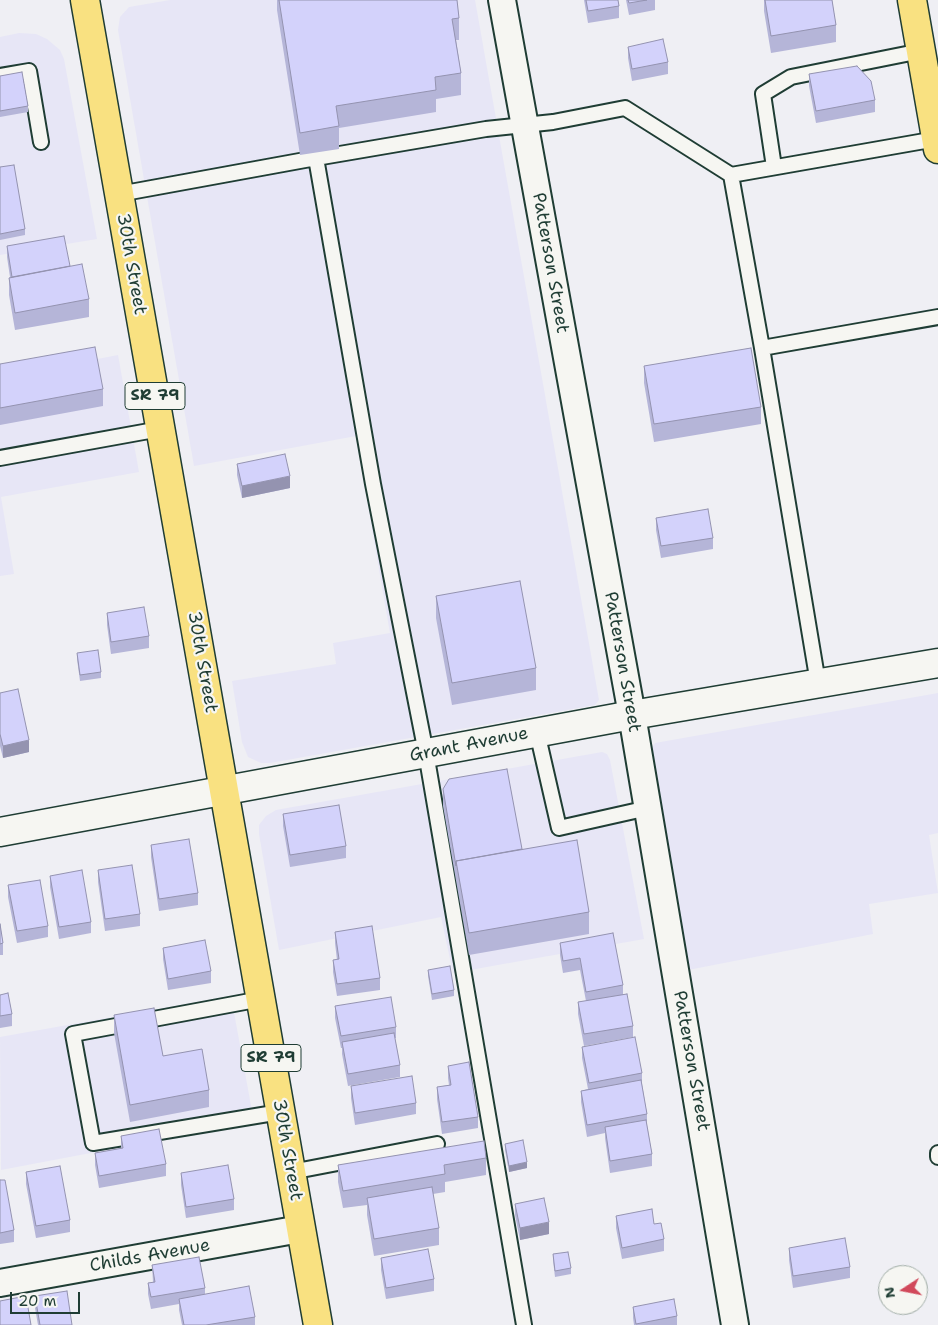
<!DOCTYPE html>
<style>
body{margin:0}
#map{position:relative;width:938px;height:1325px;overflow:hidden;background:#efeff4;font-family:"Shantell Sans",sans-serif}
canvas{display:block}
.north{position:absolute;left:878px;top:1265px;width:50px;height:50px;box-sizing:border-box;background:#f6f6f2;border:1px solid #a0aca6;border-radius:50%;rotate:259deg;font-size:14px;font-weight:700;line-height:20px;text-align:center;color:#1f3d34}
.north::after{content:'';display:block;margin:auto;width:18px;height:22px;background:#d1495b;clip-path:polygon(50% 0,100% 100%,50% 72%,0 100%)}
.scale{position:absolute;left:10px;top:1292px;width:70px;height:22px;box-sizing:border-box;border:2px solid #1f3d34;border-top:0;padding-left:6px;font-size:15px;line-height:18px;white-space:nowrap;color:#1f3d34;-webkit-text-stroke:4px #f6f6f2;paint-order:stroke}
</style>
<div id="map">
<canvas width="938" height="1325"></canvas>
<div class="north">N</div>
<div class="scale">20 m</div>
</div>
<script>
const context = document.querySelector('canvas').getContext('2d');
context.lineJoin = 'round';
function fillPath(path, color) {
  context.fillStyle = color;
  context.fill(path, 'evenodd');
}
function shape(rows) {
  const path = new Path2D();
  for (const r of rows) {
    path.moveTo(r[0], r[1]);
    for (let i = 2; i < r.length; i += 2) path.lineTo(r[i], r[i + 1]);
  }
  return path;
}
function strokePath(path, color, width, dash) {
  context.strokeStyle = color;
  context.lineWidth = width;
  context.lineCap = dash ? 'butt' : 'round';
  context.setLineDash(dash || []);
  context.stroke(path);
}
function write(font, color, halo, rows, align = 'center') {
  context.font = font + ' "Shantell Sans",sans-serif';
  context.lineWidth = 4.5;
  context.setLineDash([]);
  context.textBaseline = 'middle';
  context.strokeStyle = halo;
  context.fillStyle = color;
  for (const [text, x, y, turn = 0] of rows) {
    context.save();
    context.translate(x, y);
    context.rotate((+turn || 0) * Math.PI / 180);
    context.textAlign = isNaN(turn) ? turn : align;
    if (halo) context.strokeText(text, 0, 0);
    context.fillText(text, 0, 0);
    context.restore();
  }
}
fillPath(shape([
 [170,0,475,0,599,700,595,705,270,763,261,763,248,757,242,742,232,681,336,664,333,643,390,633,356,436,194,466,118,30,120,17,129,7],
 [19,33,36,34,47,39,60,50,64,59,97,239,0,255,0,37],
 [118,355,139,472,1,497,14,574,0,576,0,378],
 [938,693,938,833,929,835,938,893,869,904,873,934,688,970,652,748,655,743],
 [602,752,607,754,610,760,644,939,453,973,441,917,279,950,259,834,259,825,266,816,276,810],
 [231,996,254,1122,1,1170,0,1037]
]), '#e7e6f6');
const lane = shape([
 [0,76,29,71,41,142],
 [936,139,731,175,762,348,938,317],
 [316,158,486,129,553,122,625,108,731,175],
 [774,167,763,94,791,77,921,51],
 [119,194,316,158,373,484,426,753,524,1325],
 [762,348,818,683],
 [0,458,160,429],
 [537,732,559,828,648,808],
 [261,999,73,1034,93,1143,280,1112],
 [938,1153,938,1157],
 [291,1172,437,1144]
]);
const street = shape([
 [502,0,632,715,735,1325],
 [0,1283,300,1229]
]);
const secondary = shape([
 [0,832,632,715,938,663]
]);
const primary = shape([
 [85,0,318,1325],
 [912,0,938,149]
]);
strokePath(lane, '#1f3d34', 18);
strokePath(street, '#1f3d34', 30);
strokePath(secondary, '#1f3d34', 31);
strokePath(primary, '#1f3d34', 31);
strokePath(lane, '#f6f6f2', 14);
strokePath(street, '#f6f6f2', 26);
strokePath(secondary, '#f6f6f2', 28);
strokePath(primary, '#f9e181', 28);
fillPath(shape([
 [277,0,457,0,459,18,459,40,456,40,461,73,461,95,436,99,436,112,339,128,339,149,300,155,277,10],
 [584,0,618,0,619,6,619,18,588,23],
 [626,0,655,0,655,10,629,15],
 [764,0,832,0,836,25,836,42,771,53,764,11],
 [628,47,668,62,668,74,632,81,628,58],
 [809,74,875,100,875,112,816,123,809,86],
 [0,76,28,106,28,112,0,117],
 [0,167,25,229,25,235,0,240],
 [7,246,70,266,89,299,89,317,15,330,9,295,9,278,10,277,7,257],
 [0,364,103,389,103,406,0,425],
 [644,366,761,407,761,424,654,442,644,383],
 [237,464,290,488,242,498,237,475],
 [656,518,713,538,713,549,661,558,656,530],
 [436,596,536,668,536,690,452,705,436,618],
 [107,613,149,636,149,648,111,654,107,625],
 [77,653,101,672,101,678,80,681,77,659],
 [0,693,29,752,3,758,0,746],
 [443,789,522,849,589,912,589,934,469,955,443,806],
 [283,814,346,846,346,858,290,867,283,826],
 [151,845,198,893,198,905,159,911,151,857],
 [98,870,140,914,140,926,105,931,98,882],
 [50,876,91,922,91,933,59,939,50,887],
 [8,885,48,926,48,937,17,943,8,897],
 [0,924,3,943,3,955,0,955],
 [335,932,380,978,380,990,337,996,333,972,333,960,337,960,335,943],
 [560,943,623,985,623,995,633,1026,633,1037,584,1046,578,1014,578,1002,586,1001,580,970,563,973,560,955],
 [163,948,211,971,211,983,168,990,163,959],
 [428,970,454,990,454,996,432,1000,428,976],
 [0,995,12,1014,12,1026,0,1028],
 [335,1006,396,1027,396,1038,395,1038,400,1065,400,1077,348,1086,342,1054,342,1048,341,1048,335,1018],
 [114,1015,163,1056,209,1090,209,1107,130,1122,114,1033],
 [582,1047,642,1073,642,1084,647,1114,647,1125,652,1154,652,1166,610,1173,605,1138,605,1133,587,1137,581,1102,581,1091,588,1089,582,1058],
 [448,1066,478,1117,478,1128,442,1134,437,1099,437,1087,449,1085,448,1078],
 [351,1086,416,1103,416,1114,355,1125,351,1098],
 [121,1136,166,1164,166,1176,99,1188,95,1165,95,1153,121,1148],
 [505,1144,527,1168,509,1172,505,1150],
 [486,1158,486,1175,445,1182,445,1192,433,1194,439,1228,439,1245,374,1256,367,1215,367,1205,343,1208,338,1182,338,1165],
 [26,1172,70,1220,70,1232,36,1238,26,1184],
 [181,1173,234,1199,234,1210,186,1218,181,1185],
 [0,1180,14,1230,14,1242,0,1244],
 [515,1204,549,1234,520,1240,515,1215],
 [616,1216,654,1224,664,1239,664,1251,622,1259,616,1228],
 [789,1248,850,1267,850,1278,793,1288,789,1260],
 [553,1254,571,1268,571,1274,555,1277,553,1260],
 [381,1258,434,1279,434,1291,386,1299,381,1270],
 [152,1265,205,1288,205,1294,255,1317,255,1325,182,1325,179,1310,179,1304,151,1309,148,1294,148,1283,153,1282],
 [35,1296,72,1325,38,1325,35,1308],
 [633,1307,677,1316,677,1325,634,1325,633,1318]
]), '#b5b5d8');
fillPath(shape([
 [290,476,290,488,242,498,242,486],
 [29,740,29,752,3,758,3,746],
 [527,1162,527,1168,509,1172,509,1166],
 [549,1222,549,1234,520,1240,520,1228]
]), '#9493b0');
const building = shape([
 [279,0,457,0,459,18,452,19,461,73,435,77,436,90,336,106,339,126,300,133,279,0],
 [586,0,618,0,619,6,588,11,586,0],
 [628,0,647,0,629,3,628,0],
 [765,0,832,0,836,25,771,36,765,0],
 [663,39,668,62,632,69,628,47,663,39],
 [857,66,871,81,875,100,816,111,809,74,857,66],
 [22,72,28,106,0,111,0,76,22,72],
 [14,165,25,229,0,234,0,167,14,165],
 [64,236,70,266,12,277,7,246,64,236],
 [82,264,89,299,15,313,9,278,82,264],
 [95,347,103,389,0,408,0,364,95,347],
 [751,348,761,407,654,424,644,366,751,348],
 [285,454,290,476,242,486,237,464,285,454],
 [708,509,713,538,661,546,656,518,708,509],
 [520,581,536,668,452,683,436,596,520,581],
 [144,607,149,636,111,642,107,613,144,607],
 [98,650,101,672,80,675,77,653,98,650],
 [18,689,29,740,3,746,0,734,0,693,18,689],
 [507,769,522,849,456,861,456,866,443,789,449,779,507,769],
 [339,805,346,846,290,855,283,814,339,805],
 [189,839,198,893,159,899,151,845,189,839],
 [577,840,589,912,469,933,456,861,577,840],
 [132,865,140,914,105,919,98,870,132,865],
 [82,870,91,922,59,927,50,876,82,870],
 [40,880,48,926,17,931,8,885,40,880],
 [0,924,3,943,0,944,0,924],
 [372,926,380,978,337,984,333,960,339,959,335,932,372,926],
 [613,933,623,985,586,992,580,958,563,961,560,943,613,933],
 [205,940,211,971,168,979,163,948,205,940],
 [450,966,454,990,432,994,428,970,450,966],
 [8,993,12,1014,0,1016,0,995,8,993],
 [627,994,633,1026,584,1034,578,1002,627,994],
 [391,997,396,1027,341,1036,335,1006,391,997],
 [154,1008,163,1056,202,1049,209,1090,130,1105,114,1015,154,1008],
 [394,1033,400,1065,348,1074,342,1042,394,1033],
 [635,1037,642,1073,589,1083,582,1047,635,1037],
 [469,1062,478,1117,442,1122,437,1087,451,1085,448,1066,469,1062],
 [412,1076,416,1103,355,1113,351,1086,412,1076],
 [641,1080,647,1114,587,1125,581,1091,641,1080],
 [646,1120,652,1154,610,1161,605,1127,646,1120],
 [159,1129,166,1164,99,1176,95,1153,123,1148,121,1136,159,1129],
 [523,1140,527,1162,509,1166,505,1144,523,1140],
 [484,1141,486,1158,444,1165,445,1174,343,1191,338,1165,484,1141],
 [228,1165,234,1199,186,1207,181,1173,228,1165],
 [60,1166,70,1220,36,1226,26,1172,60,1166],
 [0,1180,5,1180,14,1230,0,1233,0,1180],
 [432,1187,439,1228,374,1239,367,1198,432,1187],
 [544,1198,549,1222,520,1228,515,1204,544,1198],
 [652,1209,654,1224,661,1223,664,1239,622,1248,616,1216,652,1209],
 [845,1238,850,1267,793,1276,789,1248,845,1238],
 [428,1249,434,1279,386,1288,381,1258,428,1249],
 [568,1252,571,1268,555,1271,553,1254,568,1252],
 [199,1257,205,1288,151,1297,148,1283,155,1282,152,1265,199,1257],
 [249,1286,255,1317,206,1325,184,1325,179,1299,249,1286],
 [67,1291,72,1325,40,1325,35,1296,67,1291],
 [26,1296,31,1325,0,1325,0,1301,26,1296],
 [674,1299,677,1316,636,1324,633,1307,674,1299]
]);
fillPath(building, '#d3d2fb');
strokePath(building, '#9493b0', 1);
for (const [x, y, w] of [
 [155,396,60],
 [271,1058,60]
]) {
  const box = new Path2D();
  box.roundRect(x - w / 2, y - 13.5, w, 27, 4);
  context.fillStyle = '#f6f6f2';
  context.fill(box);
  strokePath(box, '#1f3d34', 1);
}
write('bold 16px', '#1f3d34', null, [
 ["SR 79",155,396],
 ["SR 79",271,1058]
]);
write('18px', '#1f3d34', '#f6f6f2', [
 ["Patterson Street",550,263,80],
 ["30th Street",131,264,80],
 ["30th Street",202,662,80],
 ["Patterson Street",622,662,80],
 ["Grant Avenue",469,745,-11],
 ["Patterson Street",691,1061,80],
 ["30th Street",287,1150,80],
 ["Childs Avenue",150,1256,-10]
]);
</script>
